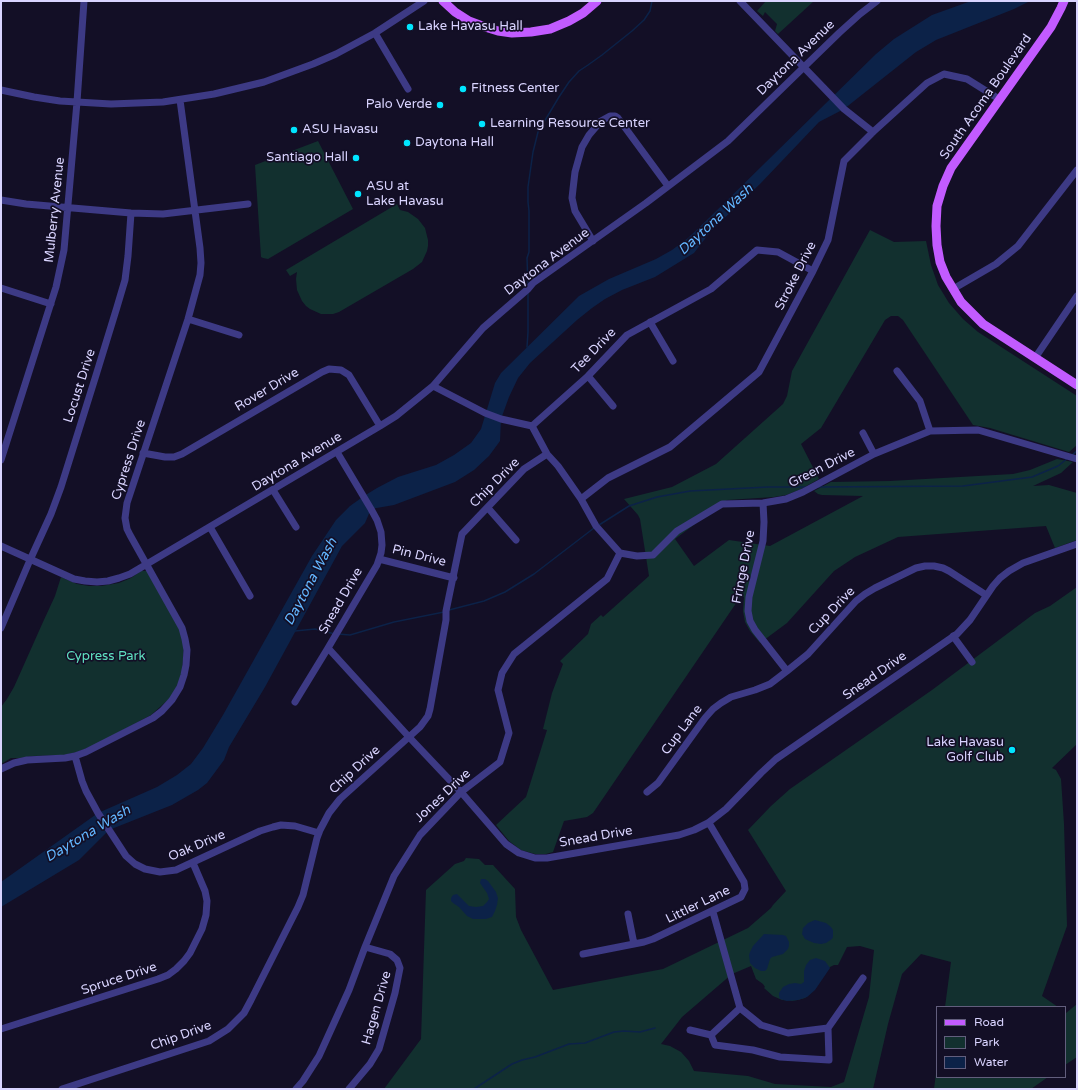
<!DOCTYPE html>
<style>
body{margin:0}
#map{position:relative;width:1078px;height:1090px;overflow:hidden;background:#130f26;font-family:"Varela Round",sans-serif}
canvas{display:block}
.frame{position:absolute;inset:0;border:2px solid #d9d4ff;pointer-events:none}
.legend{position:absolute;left:936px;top:1006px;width:130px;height:72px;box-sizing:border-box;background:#130f26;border:1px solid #625e7d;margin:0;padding:5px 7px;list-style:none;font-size:12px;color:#d9d4ff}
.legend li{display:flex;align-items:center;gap:8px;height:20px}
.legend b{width:20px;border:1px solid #625e7d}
</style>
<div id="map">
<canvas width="1078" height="1090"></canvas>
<div class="frame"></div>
<ul class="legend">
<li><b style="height:5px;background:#c25bff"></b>Road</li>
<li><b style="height:11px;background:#12302f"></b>Park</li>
<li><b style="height:11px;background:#0c2248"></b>Water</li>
</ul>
</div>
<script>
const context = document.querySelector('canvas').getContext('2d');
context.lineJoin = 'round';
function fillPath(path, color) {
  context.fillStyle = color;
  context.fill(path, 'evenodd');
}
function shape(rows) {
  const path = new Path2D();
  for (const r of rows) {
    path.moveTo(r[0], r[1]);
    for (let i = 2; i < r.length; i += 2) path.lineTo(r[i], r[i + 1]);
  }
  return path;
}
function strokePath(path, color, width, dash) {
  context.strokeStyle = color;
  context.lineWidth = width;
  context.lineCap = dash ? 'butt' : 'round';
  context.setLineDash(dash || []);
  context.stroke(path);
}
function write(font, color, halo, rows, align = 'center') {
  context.font = font + ' "Varela Round",sans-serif';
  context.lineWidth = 3.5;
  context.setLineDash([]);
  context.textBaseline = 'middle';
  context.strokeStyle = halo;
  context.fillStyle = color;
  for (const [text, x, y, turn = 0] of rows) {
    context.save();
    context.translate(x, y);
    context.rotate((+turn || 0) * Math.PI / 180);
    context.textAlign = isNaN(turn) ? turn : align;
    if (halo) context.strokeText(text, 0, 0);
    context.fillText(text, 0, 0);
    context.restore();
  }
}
fillPath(shape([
 [766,1,814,1,778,34,775,31,777,24,765,12,763,16,757,11],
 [318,141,353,209,268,259,263,258,261,257,255,165],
 [397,204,400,210,408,212,418,219,425,228,428,240,428,246,427,251,422,262,413,269,339,312,333,314,321,314,310,309,306,306,302,301,297,290,296,279,297,272,290,276,286,270],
 [870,230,894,242,926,241,931,265,938,285,949,303,963,319,978,332,1077,396,1077,445,1069,452,990,428,973,425,903,320,898,316,891,316,885,320,821,428,801,444,819,479,799,490,786,495,774,497,727,500,675,539,694,566,729,540,770,546,863,496,822,495,818,494,814,491,831,482,890,481,1013,474,1030,470,1057,459,1073,462,1061,473,1033,486,1049,485,1077,493,1077,540,1055,548,1046,526,898,537,855,557,834,571,787,623,760,643,750,631,745,622,743,611,744,597,741,596,593,813,587,817,564,821,553,852,546,854,535,854,521,850,509,841,496,825,526,797,547,730,543,729,552,693,563,664,560,661,588,634,591,624,601,615,603,617,649,576,640,519,638,515,624,499,672,487,716,464,783,404,787,396,792,371],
 [141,571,147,571,180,629,184,647,182,672,179,683,170,698,151,715,97,744,77,752,64,755,33,756,20,758,11,758,1,764,1,707,7,699,14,687,43,622,55,596,61,577,77,584,89,586,101,586,119,583,131,578],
 [1077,587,1077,744,1052,768,1056,770,1061,779,1064,824,1067,926,1042,996,1058,1007,945,1007,951,962,921,954,902,974,888,1024,873,1089,384,1089,421,1039,426,890,455,864,464,861,466,858,479,859,485,865,493,865,515,889,516,917,521,930,553,990,663,969,748,928,771,908,773,905,786,891,748,830,771,806,790,789,932,690,1035,613,1050,606],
 [860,946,874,950,869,997,844,1082,831,1087,775,1084,748,1076,694,1071,689,1061,681,1052,670,1046,661,1044,682,1017,732,974,751,966,756,979,763,984,765,987,764,988,773,996,782,1000,792,1001,798,1000,805,998,811,993,830,967,834,965,838,965,847,947],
 [1077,1004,1077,1057,1065,1065,1065,1012,1066,1013],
 [937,1066,937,1077,1048,1077,1031,1089,934,1089]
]), '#12302f');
fillPath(shape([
 [971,1,1030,1,1014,9,936,40,916,52,844,109,819,122,760,184,711,231,694,253,655,277,622,290,605,299,592,308,577,320,530,363,518,378,509,397,501,419,500,441,489,456,474,470,455,482,394,505,371,509,365,523,342,546,265,687,229,747,224,760,207,783,198,790,172,805,109,830,79,860,1,907,1,882,98,813,157,787,177,775,191,764,203,748,223,715,312,556,336,520,350,506,364,496,377,488,398,477,436,465,454,455,471,443,481,429,495,383,501,373,579,296,609,279,656,259,672,250,688,238,710,217,876,54,894,39,932,15],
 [481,879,485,879,488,881,496,892,498,898,497,905,495,911,492,917,486,919,473,919,467,916,459,907,453,903,451,901,451,898,453,895,457,894,469,906,476,907,483,906,487,902,489,899,487,893,480,883],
 [815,920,826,923,831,927,833,930,833,937,832,939,826,943,821,944,814,943,805,939,802,934,803,928,808,923],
 [764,934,783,935,786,936,789,942,789,946,788,949,783,954,772,957,770,959,767,969,765,971,761,971,755,968,750,963,749,955,750,952,753,946],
 [816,958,825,961,830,968,815,990,807,997,798,1000,787,1001,780,999,779,996,779,993,783,987,789,984,795,983,801,984,804,982,804,971,806,965,810,960]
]), '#0c2248');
strokePath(shape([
 [528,285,527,258,529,252,529,211,528,202,528,187,533,152,538,132,559,97,569,82,579,71,588,65,602,55,632,31,644,20,650,11,652,1],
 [527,347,528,332,528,293],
 [1072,455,1077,451],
 [817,487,963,486,1032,477,1058,466,1068,458],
 [599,525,629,506,657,497,690,491,768,487,805,487],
 [449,610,484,601,505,592,534,574,594,528],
 [295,631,315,629,335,634],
 [338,634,350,635,394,622,444,612],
 [474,1089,512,1064,522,1060,535,1057,569,1044,585,1043,614,1032,624,1031,640,1032,655,1028]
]), '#0c2248', 1.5);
strokePath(shape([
 [740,1,844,109,873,132],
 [375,33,408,89],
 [1,90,34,97,60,101,111,104,163,102,214,94,264,82,313,64,336,54,375,33,424,1],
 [1,200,26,204,131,213,163,214,248,204],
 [593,241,575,211,572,198,573,189,575,172,582,147,589,135,601,121,610,116,615,116,618,118,668,186],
 [1,288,51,304],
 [953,289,996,264,1018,246,1077,170],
 [188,319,239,335],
 [650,322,673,361],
 [1035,358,1077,296],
 [897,371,920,401,930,431],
 [588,376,613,406],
 [433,386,485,413,501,419,532,426],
 [532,426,547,454,558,466,581,499,596,526,620,553,637,556,653,555,677,531,722,504,763,503,786,499,803,492,874,454,930,431,978,430,1077,459],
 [532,426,588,376,627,335,711,289,757,250,778,252,813,271],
 [863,433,874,454],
 [337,452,371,509,377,520,381,532,382,545,381,553,377,565,328,648,409,737,461,792,506,844,519,853,535,858,547,858,679,835,694,830,708,823,726,809,761,773,776,759,957,634,970,620,993,586,1000,578,1009,571,1023,563,1077,544],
 [143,453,165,457,174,457,182,454,322,372,329,369,341,370,349,375,380,426],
 [1,460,56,287,64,250,77,102,84,1],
 [273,490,296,527],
 [581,499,608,478,670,447,759,372,813,271,828,240,844,161,873,132,927,83,944,74,967,79,999,99],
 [763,503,764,522,763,541,749,597,748,611,750,621,755,630,787,671],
 [488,508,516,540],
 [210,527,250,596],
 [1,546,74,579,85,581,97,582,108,581,119,578,130,574,380,426,396,416,433,386,483,328,528,289,533,283,646,203,728,141,804,67,839,33,860,14,877,1],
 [379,559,454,578],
 [1,628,30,560,51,514,61,487,97,372,117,307,125,280,128,256,131,213],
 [953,636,972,662],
 [295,702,328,648],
 [75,756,82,781,86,791,98,813,126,856,135,864,145,869,160,872,176,870,260,831,273,827,281,825,295,826,319,833],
 [1,769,14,763,27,760,65,758,75,756,86,752,153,718,162,711,172,700,180,687,184,675,186,665,187,650,185,639,182,628,130,535,127,529,125,518,127,503,188,319,200,275,201,263,200,248,180,100],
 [647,792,658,783,705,718,713,709,721,703,731,697,755,690,770,684,787,671,808,654,856,601,865,594,875,588,916,568,925,566,934,566,943,568,949,571,986,595],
 [713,912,740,1008,761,1025,788,1033,828,1028],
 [628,914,634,944],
 [583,954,644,942,653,939,741,897,745,889,744,882,709,823],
 [828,1028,863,978],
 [1,1029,158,979,168,975,176,969,184,961,190,953,202,929,206,915,207,901,205,891,193,863],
 [690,1030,711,1035],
 [711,1035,715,1045,753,1050,780,1057,829,1060,828,1028],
 [711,1035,740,1008],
 [62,1089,209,1041,228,1029,244,1013,251,1000,298,907,303,895,317,838,320,830,329,813,340,799,420,727,428,716,430,709,446,620,446,611,462,534,524,469,547,454],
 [296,1089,303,1081,319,1056,349,990,365,947,394,876,420,835,461,792,500,762,509,733,498,690,502,673,514,654,607,579,620,553],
 [349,1089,370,1064,379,1049,395,993,400,968,397,960,390,954,365,947]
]), '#3d3a85', 7);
strokePath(shape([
 [443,1,455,12,469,21,485,27,498,31,512,33,531,32,550,29,569,21,583,13,597,1],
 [1064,1,1061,8,1051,27,951,168,943,186,937,206,936,226,937,245,940,262,946,277,961,302,983,324,1077,385]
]), '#c25bff', 9);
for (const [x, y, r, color] of [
 [410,27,4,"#00e5ff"],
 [463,89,4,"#00e5ff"],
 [440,105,4,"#00e5ff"],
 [482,124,4,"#00e5ff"],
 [294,130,4,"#00e5ff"],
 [407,143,4,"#00e5ff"],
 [356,158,4,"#00e5ff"],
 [358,194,4,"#00e5ff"],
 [1012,750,4,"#00e5ff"]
]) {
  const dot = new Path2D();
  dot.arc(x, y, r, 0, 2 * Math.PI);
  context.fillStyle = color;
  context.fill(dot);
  strokePath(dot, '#130f26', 1.5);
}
write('13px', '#d9d4ff', '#130f26', [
 ["Lake Havasu Hall",418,27],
 ["Fitness Center",471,89],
 ["Palo Verde",432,105,"right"],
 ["Learning Resource Center",490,124],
 ["ASU Havasu",302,130],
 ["Daytona Hall",415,143],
 ["Santiago Hall",348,158,"right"],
 ["ASU at",366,187],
 ["Lake Havasu",366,202],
 ["Lake Havasu",1004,743,"right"],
 ["Golf Club",1004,758,"right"]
], 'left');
write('13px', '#d9d4ff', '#130f26', [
 ["Daytona Avenue",796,58,-44],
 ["South Acoma Boulevard",986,97,-55],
 ["Mulberry Avenue",55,210,-84],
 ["Daytona Avenue",547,262,-37],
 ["Stroke Drive",796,276,-63],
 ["Tee Drive",594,351,-46],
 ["Locust Drive",80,386,-72],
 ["Rover Drive",267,390,-31],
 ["Cypress Drive",129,460,-72],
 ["Daytona Avenue",297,462,-31],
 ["Green Drive",822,468,-27],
 ["Chip Drive",495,483,-45],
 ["Pin Drive",419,556,14],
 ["Fringe Drive",744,567,-79],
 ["Snead Drive",341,601,-60],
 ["Cup Drive",832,611,-46],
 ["Snead Drive",875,676,-35],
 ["Cup Lane",682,730,-53],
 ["Chip Drive",355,770,-43],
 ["Jones Drive",443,796,-43],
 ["Snead Drive",596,837,-10],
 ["Oak Drive",197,846,-23],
 ["Littler Lane",698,905,-26],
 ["Spruce Drive",119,979,-18],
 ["Hagen Drive",377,1008,-74],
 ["Chip Drive",181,1036,-20]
]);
write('13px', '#5fe0c0', '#130f26', [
 ["Cypress Park",106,657]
]);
write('italic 14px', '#62b6ff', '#130f26', [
 ["Daytona Wash",716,220,-43],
 ["Daytona Wash",311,582,-62],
 ["Daytona Wash",88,834,-31]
]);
</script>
